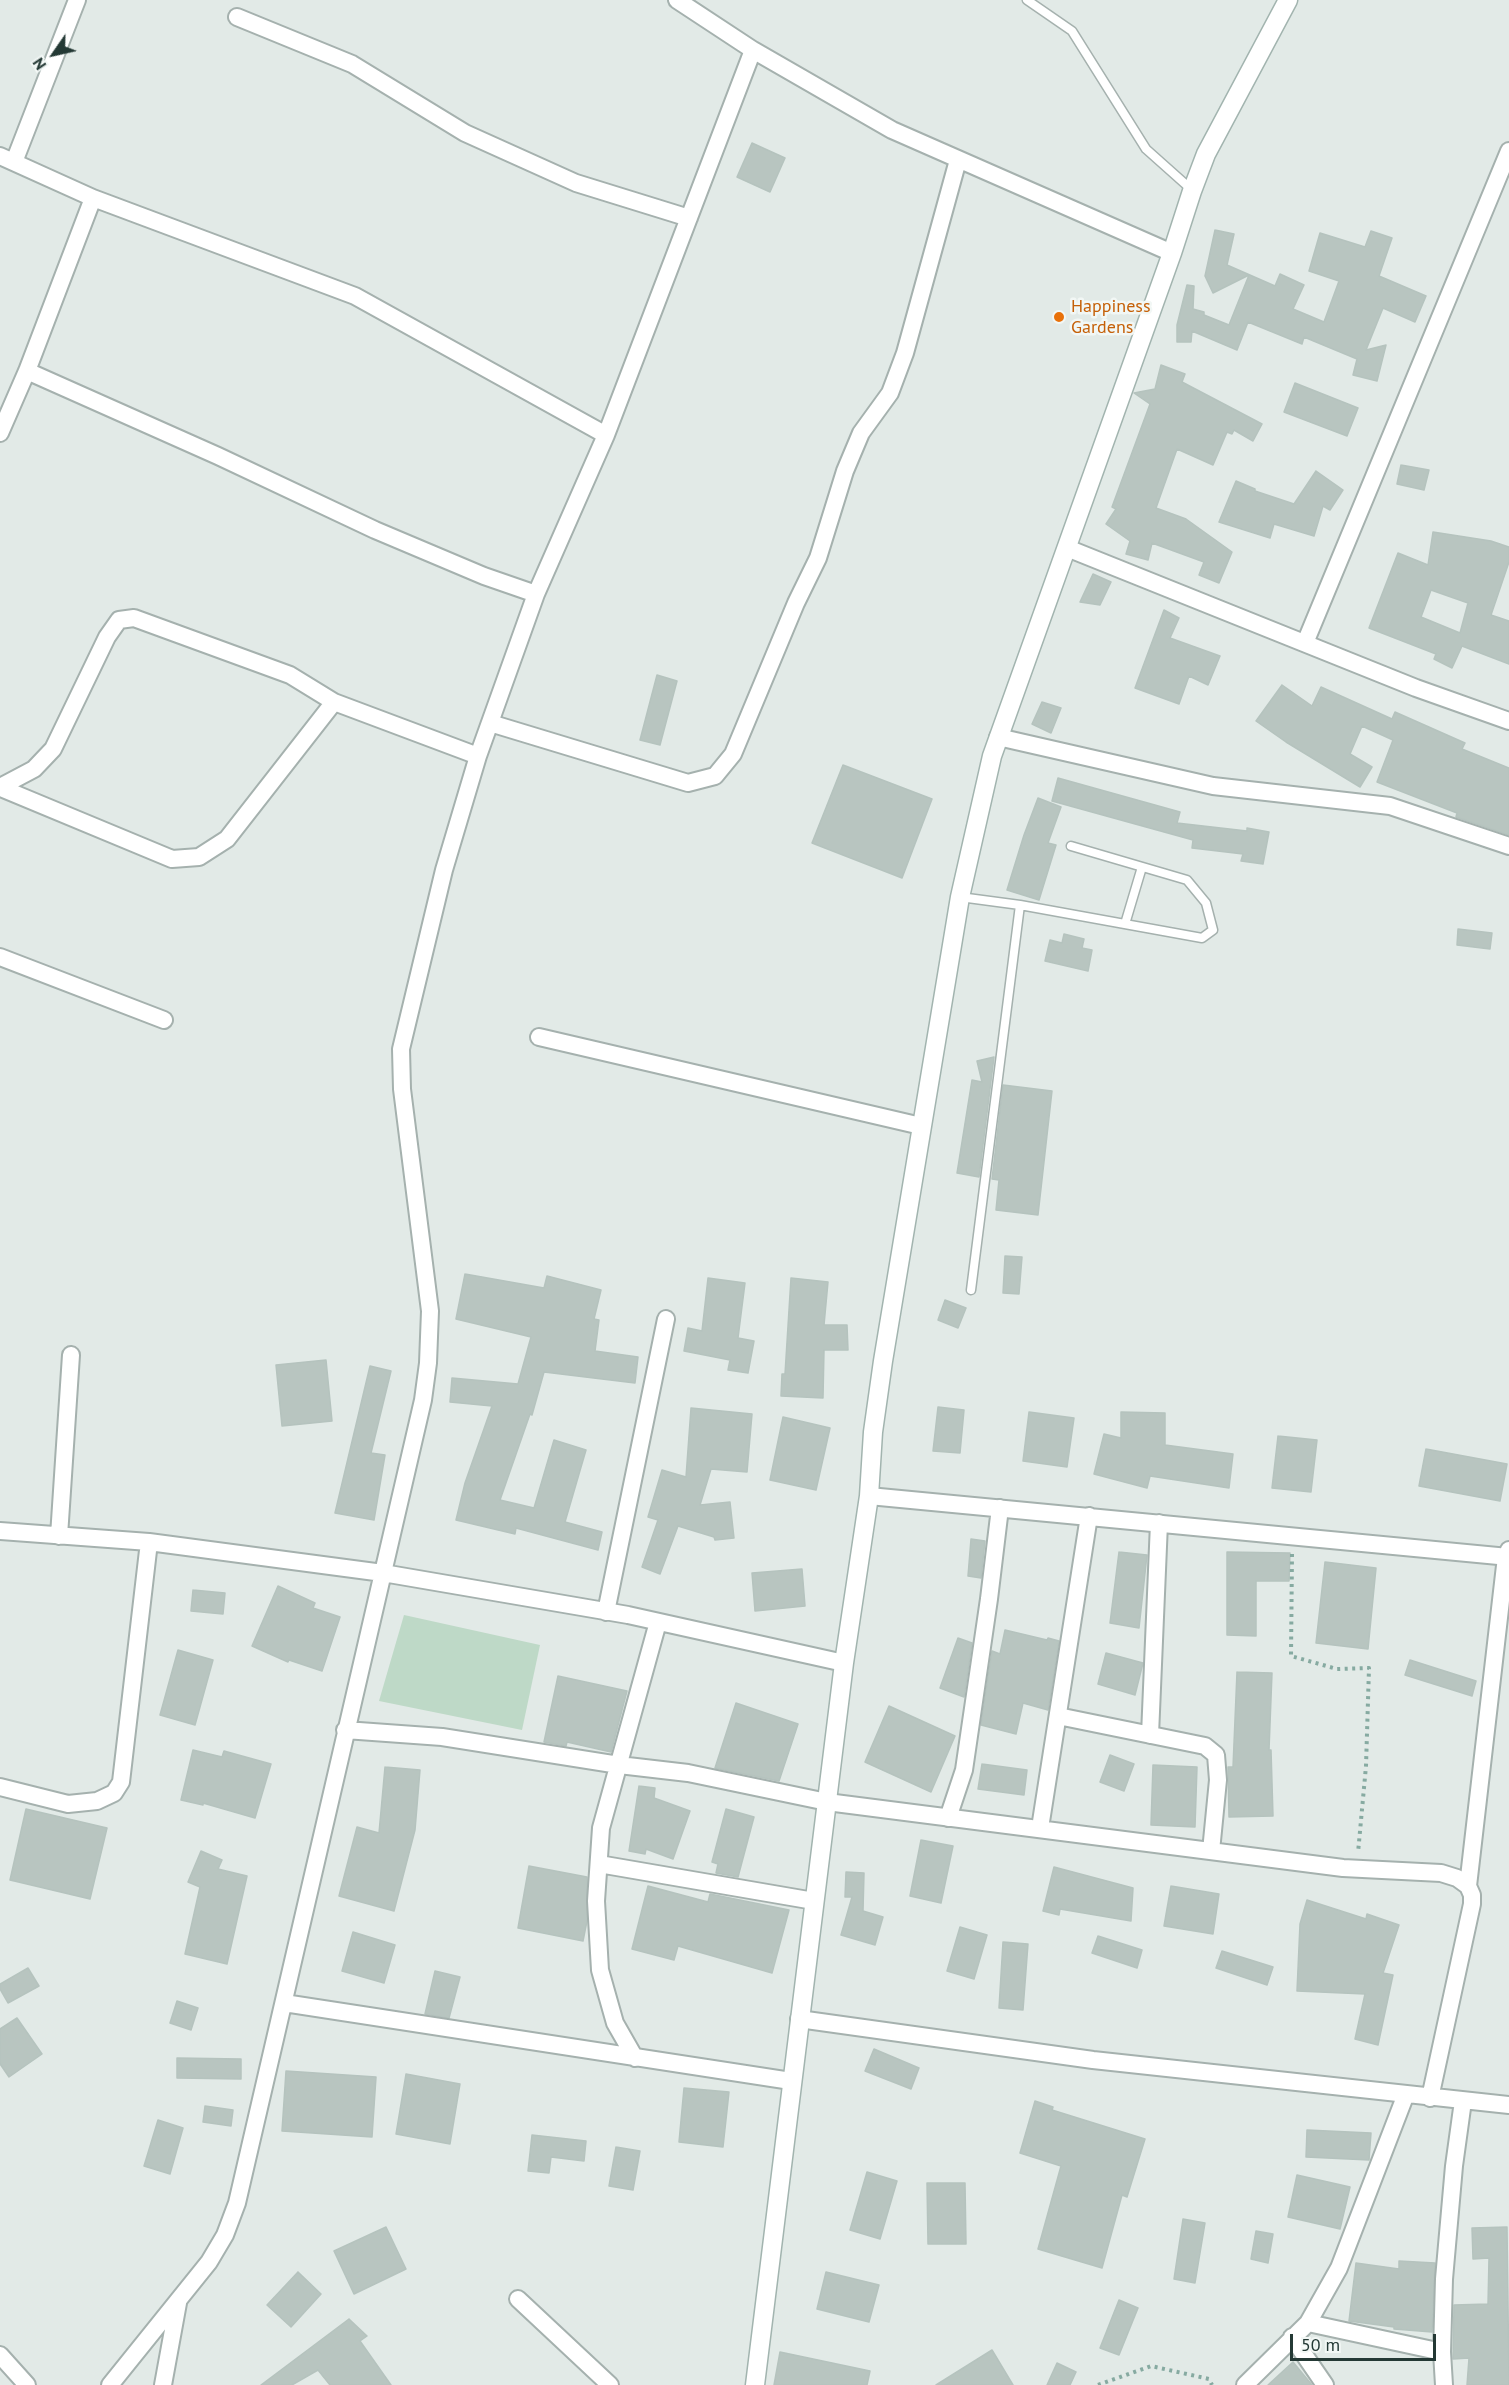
<!DOCTYPE html>
<style>
body{margin:0}
#map{position:relative;width:1509px;height:2385px;overflow:hidden;background:#e2eae7;font-family:"PT Sans",sans-serif}
canvas{display:block}
.north{position:absolute;left:24px;top:24px;width:60px;height:60px;-webkit-text-stroke:4px #f2f7f5;paint-order:stroke;rotate:236deg;font-size:16px;font-weight:700;line-height:24px;text-align:center;color:#243935}
.north::after{content:'';display:block;margin:auto;width:21px;height:27px;background:#243935;clip-path:polygon(50% 0,100% 100%,50% 72%,0 100%)}
.scale{position:absolute;left:1290px;top:2334px;width:146px;height:27px;box-sizing:border-box;border:3px solid #243935;border-top:0;padding-left:8px;font-size:18px;line-height:21px;white-space:nowrap;color:#243935;-webkit-text-stroke:4px #f2f7f5;paint-order:stroke}
</style>
<div id="map">
<canvas width="1509" height="2385"></canvas>
<div class="north">N</div>
<div class="scale">50 m</div>
</div>
<script>
const context = document.querySelector('canvas').getContext('2d');
context.lineJoin = 'round';
function fillPath(path, color) {
  context.fillStyle = color;
  context.fill(path, 'evenodd');
}
function shape(rows) {
  const path = new Path2D();
  for (const r of rows) {
    path.moveTo(r[0], r[1]);
    for (let i = 2; i < r.length; i += 2) path.lineTo(r[i], r[i + 1]);
  }
  return path;
}
function strokePath(path, color, width, dash) {
  context.strokeStyle = color;
  context.lineWidth = width;
  context.lineCap = dash ? 'butt' : 'round';
  context.setLineDash(dash || []);
  context.stroke(path);
}
function write(font, color, halo, rows, align = 'center') {
  context.font = font + ' "PT Sans",sans-serif';
  context.lineWidth = 5;
  context.setLineDash([]);
  context.textBaseline = 'middle';
  context.strokeStyle = halo;
  context.fillStyle = color;
  for (const [text, x, y, turn = 0] of rows) {
    context.save();
    context.translate(x, y);
    context.rotate((+turn || 0) * Math.PI / 180);
    context.textAlign = isNaN(turn) ? turn : align;
    if (halo) context.strokeText(text, 0, 0);
    context.fillText(text, 0, 0);
    context.restore();
  }
}
fillPath(shape([
 [404,1615,540,1645,522,1730,379,1701]
]), '#bed9c7');
const building = shape([
 [752,143,785,158,770,192,737,177,752,143],
 [1215,230,1234,234,1227,265,1275,286,1280,274,1304,285,1293,309,1324,322,1339,281,1309,271,1320,233,1365,247,1371,231,1392,238,1379,276,1426,296,1415,322,1383,308,1366,350,1386,345,1377,381,1353,375,1357,359,1304,337,1302,344,1248,322,1237,350,1192,331,1191,342,1177,342,1177,325,1187,285,1194,286,1193,309,1204,312,1204,315,1229,325,1249,275,1213,293,1205,276,1215,230],
 [1161,365,1185,374,1182,382,1262,424,1253,441,1234,430,1232,434,1227,432,1213,465,1177,449,1156,508,1186,519,1232,552,1219,583,1199,575,1204,562,1152,543,1148,560,1126,554,1130,541,1106,524,1116,509,1112,507,1150,404,1134,393,1155,389,1161,365],
 [1295,383,1358,408,1347,436,1284,412,1295,383],
 [1401,465,1429,470,1424,490,1397,484,1401,465],
 [1316,471,1343,490,1330,510,1323,506,1314,536,1274,524,1270,538,1219,522,1236,481,1255,489,1255,491,1294,504,1316,471],
 [1433,532,1491,541,1509,547,1509,562,1491,615,1509,621,1509,664,1462,646,1452,668,1434,659,1436,654,1369,628,1398,553,1428,565,1433,532],
 [1431,590,1468,603,1460,633,1421,617,1431,590],
 [1093,574,1111,582,1100,605,1080,602,1093,574],
 [1164,610,1179,618,1170,638,1220,656,1208,685,1189,676,1179,704,1135,688,1164,610],
 [657,675,677,681,660,745,640,740,657,675],
 [1282,685,1312,706,1321,687,1392,719,1395,712,1465,743,1462,749,1509,768,1509,835,1456,817,1457,813,1377,782,1393,740,1362,726,1350,754,1372,767,1360,787,1286,742,1256,721,1282,685],
 [1042,702,1061,708,1051,733,1032,724,1042,702],
 [843,765,932,799,902,878,812,843,843,765],
 [1058,778,1180,812,1177,823,1247,831,1247,828,1269,832,1263,864,1241,861,1243,854,1192,848,1193,840,1052,801,1058,778],
 [1038,798,1061,807,1048,843,1056,845,1039,900,1007,890,1024,835,1038,798],
 [1458,929,1492,933,1490,949,1457,945,1458,929],
 [1064,934,1084,939,1082,948,1092,950,1088,971,1045,961,1050,940,1062,943,1064,934],
 [994,1057,979,1177,957,1173,972,1080,982,1082,977,1061,994,1057],
 [1003,1085,1052,1091,1038,1215,996,1210,999,1180,992,1179,1003,1085],
 [1005,1256,1022,1257,1019,1294,1003,1293,1005,1256],
 [465,1274,544,1288,547,1276,601,1290,594,1319,599,1320,595,1351,638,1357,635,1383,544,1372,532,1415,530,1414,500,1500,534,1508,554,1440,586,1450,565,1522,602,1532,598,1550,516,1528,515,1534,456,1520,465,1483,492,1406,450,1402,452,1378,518,1384,531,1337,456,1319,465,1274],
 [708,1278,745,1283,738,1338,754,1341,748,1373,728,1370,730,1360,684,1351,688,1328,702,1331,708,1278],
 [791,1278,828,1282,824,1325,847,1325,848,1350,824,1350,823,1398,781,1396,782,1374,785,1374,791,1278],
 [945,1300,966,1308,958,1328,938,1320,945,1300],
 [326,1360,332,1421,282,1426,276,1365,326,1360],
 [370,1366,391,1371,371,1453,385,1455,374,1520,335,1513,370,1366],
 [938,1407,964,1410,960,1453,933,1451,938,1407],
 [691,1408,752,1414,747,1472,711,1469,700,1505,730,1502,734,1538,715,1540,714,1537,678,1526,660,1574,642,1567,658,1520,648,1517,662,1470,686,1477,691,1408],
 [1029,1412,1074,1418,1067,1467,1023,1461,1029,1412],
 [1121,1412,1165,1413,1165,1445,1233,1454,1229,1488,1150,1476,1147,1488,1094,1474,1104,1434,1121,1438,1121,1412],
 [783,1417,830,1428,816,1490,770,1480,783,1417],
 [1278,1436,1317,1440,1311,1492,1272,1488,1278,1436],
 [1426,1449,1507,1464,1500,1501,1419,1486,1426,1449],
 [971,1539,985,1541,981,1578,968,1576,971,1539],
 [1119,1552,1147,1555,1139,1628,1110,1623,1119,1552],
 [1227,1552,1290,1553,1289,1581,1256,1581,1256,1636,1227,1635,1227,1552],
 [1325,1562,1376,1568,1368,1649,1316,1643,1325,1562],
 [802,1569,805,1606,755,1611,752,1573,802,1569],
 [278,1586,315,1603,313,1608,340,1617,322,1671,289,1660,288,1662,252,1646,278,1586],
 [193,1590,225,1593,223,1614,191,1611,193,1590],
 [1005,1630,1047,1640,1048,1638,1059,1641,1048,1710,1023,1703,1016,1734,981,1725,992,1651,1000,1654,1005,1630],
 [958,1638,972,1643,964,1697,940,1688,958,1638],
 [178,1650,213,1660,195,1725,160,1715,178,1650],
 [1106,1653,1143,1663,1135,1695,1098,1684,1106,1653],
 [1410,1660,1476,1681,1472,1696,1405,1675,1410,1660],
 [1237,1672,1272,1673,1269,1750,1271,1750,1273,1816,1229,1817,1228,1767,1233,1767,1237,1672],
 [558,1676,627,1691,611,1752,567,1742,566,1746,544,1742,558,1676],
 [736,1703,798,1724,779,1781,715,1768,736,1703],
 [889,1706,955,1736,931,1792,865,1762,889,1706],
 [193,1750,222,1757,224,1751,271,1764,255,1818,203,1803,203,1805,181,1800,193,1750],
 [1110,1755,1134,1764,1124,1791,1100,1782,1110,1755],
 [982,1764,1027,1770,1024,1795,978,1789,982,1764],
 [1153,1765,1197,1767,1195,1827,1151,1825,1153,1765],
 [385,1767,420,1770,415,1830,394,1911,339,1896,357,1827,379,1833,385,1767],
 [639,1786,655,1788,654,1798,690,1811,673,1859,646,1849,645,1854,629,1851,639,1786],
 [26,1809,107,1828,90,1899,10,1880,26,1809],
 [726,1809,754,1817,738,1877,716,1873,718,1864,712,1862,726,1809],
 [921,1840,953,1846,941,1903,910,1896,921,1840],
 [201,1851,222,1860,218,1869,247,1876,227,1964,185,1954,200,1887,188,1882,201,1851],
 [529,1866,587,1877,587,1921,583,1941,518,1928,529,1866],
 [1054,1867,1133,1888,1131,1921,1060,1909,1059,1915,1043,1911,1054,1867],
 [846,1872,864,1873,863,1911,883,1917,875,1945,841,1935,852,1897,845,1897,846,1872],
 [648,1886,708,1902,710,1894,789,1910,772,1973,678,1946,674,1960,632,1949,648,1886],
 [1171,1886,1219,1894,1213,1934,1164,1926,1171,1886],
 [1307,1900,1366,1919,1367,1914,1399,1925,1383,1973,1393,1975,1378,2045,1355,2039,1365,1994,1297,1991,1300,1924,1307,1900],
 [960,1927,987,1935,974,1979,947,1971,960,1927],
 [353,1932,395,1945,384,1983,342,1971,353,1932],
 [1098,1936,1142,1950,1137,1968,1092,1953,1098,1936],
 [1003,1942,1028,1944,1023,2010,999,2008,1003,1942],
 [1222,1951,1273,1967,1267,1985,1216,1968,1222,1951],
 [28,1968,39,1986,8,2003,0,1989,0,1984,28,1968],
 [435,1971,460,1977,449,2018,425,2014,435,1971],
 [177,2001,198,2008,191,2030,170,2023,177,2001],
 [17,2018,42,2054,9,2077,0,2064,0,2029,17,2018],
 [874,2049,919,2068,911,2089,865,2071,874,2049],
 [177,2058,241,2059,241,2079,177,2078,177,2058],
 [286,2071,376,2077,372,2137,282,2131,286,2071],
 [406,2074,460,2084,450,2144,396,2134,406,2074],
 [684,2088,729,2092,723,2147,679,2142,684,2088],
 [1035,2101,1053,2107,1052,2110,1145,2139,1127,2197,1122,2195,1102,2268,1038,2249,1061,2166,1020,2153,1035,2101],
 [205,2106,233,2110,231,2126,203,2122,205,2106],
 [158,2120,183,2128,170,2174,144,2166,158,2120],
 [1307,2130,1371,2133,1369,2160,1306,2157,1307,2130],
 [532,2135,586,2141,584,2161,551,2157,549,2173,528,2171,532,2135],
 [616,2147,640,2151,633,2190,609,2186,616,2147],
 [867,2172,897,2181,880,2239,850,2230,867,2172],
 [1297,2175,1350,2187,1340,2229,1288,2217,1297,2175],
 [927,2183,965,2183,966,2244,928,2244,927,2183],
 [1183,2219,1205,2223,1195,2283,1174,2279,1183,2219],
 [386,2227,406,2269,354,2294,334,2251,386,2227],
 [1507,2227,1509,2385,1467,2385,1469,2358,1453,2359,1454,2305,1488,2304,1489,2258,1473,2259,1472,2228,1507,2227],
 [1256,2231,1273,2234,1268,2263,1251,2259,1256,2231],
 [1399,2261,1435,2263,1432,2332,1394,2329,1394,2327,1349,2321,1356,2263,1399,2269,1399,2261],
 [298,2272,321,2294,291,2327,267,2305,298,2272],
 [826,2272,879,2285,869,2322,817,2309,826,2272],
 [1119,2300,1138,2308,1119,2355,1100,2348,1119,2300],
 [349,2319,367,2336,360,2341,391,2385,330,2385,318,2370,292,2385,261,2385,349,2319],
 [992,2350,1013,2385,936,2385,992,2350],
 [780,2352,870,2371,867,2385,774,2385,780,2352],
 [1293,2362,1312,2385,1268,2385,1293,2362],
 [1057,2363,1076,2372,1070,2385,1047,2385,1057,2363]
]);
fillPath(building, '#b8c5c0');
strokePath(building, '#b5c3be', 1.5);
const lane = shape([
 [1027,0,1072,31,1146,149,1192,190],
 [960,897,1020,905,1202,938,1213,930,1206,903,1187,880,1071,846],
 [1125,924,1142,867],
 [971,1290,1020,905]
]);
const street = shape([
 [677,0,753,50],
 [237,17,352,64,465,133,576,183,689,218],
 [0,156,93,198,355,296,606,435],
 [14,162,77,0],
 [27,371,218,456,375,530,484,576,536,594],
 [0,433,27,371,93,198],
 [1067,548,1416,688,1509,721],
 [1305,643,1509,151],
 [490,723,688,783,715,776,733,754,796,603,818,558,845,471,861,433,890,393,905,353,958,160],
 [998,737,1213,786,1390,806,1509,846],
 [0,787,34,769,53,749,107,637,119,620,134,618,290,675,334,702,478,756],
 [1,788,172,859,199,857,227,839,334,702],
 [0,957,164,1020],
 [539,1037,921,1126],
 [869,1496,1509,1557],
 [0,1531,149,1542,383,1573,628,1615,844,1663],
 [59,1536,71,1355],
 [606,1612,666,1319],
 [1058,1716,1205,1746,1216,1755,1218,1780,1211,1851],
 [345,1730,442,1737,619,1765,688,1773,827,1802,1343,1868,1441,1873,1457,1878,1468,1886,1472,1895,1472,1904,1430,2098],
 [1150,1735,1159,1523],
 [0,1787,68,1804,97,1801,114,1793,121,1782,149,1542],
 [948,1818,964,1770,989,1599,1000,1508],
 [1040,1828,1089,1516],
 [599,1864,814,1901],
 [1468,1886,1506,1557,1509,1550],
 [284,2003,791,2081],
 [799,2019,1093,2060,1509,2105],
 [635,2058,615,2023,600,1970,596,1901,601,1828,658,1622],
 [518,2299,610,2385],
 [1308,2323,1442,2352],
 [1292,2337,1325,2385],
 [0,2355,27,2385],
 [110,2385,209,2262,225,2235,237,2203,423,1400,428,1363,430,1311,402,1089,401,1049,444,870,478,756,536,594,606,435,753,50,892,130,1172,253],
 [163,2385,178,2303],
 [1245,2385,1308,2323,1339,2268,1406,2094],
 [1444,2385,1442,2352,1444,2279,1454,2166,1463,2101]
]);
const secondary = shape([
 [755,2385,844,1663,869,1496,873,1432,883,1361,960,897,992,756,1172,253,1192,191,1206,154,1288,0]
]);
strokePath(lane, '#a5b1ae', 11);
strokePath(street, '#a5b1ae', 20);
strokePath(secondary, '#a2b4af', 21);
strokePath(shape([
 [1292,1554,1291,1656,1337,1669,1369,1668,1366,1766,1358,1853],
 [1098,2385,1151,2366,1209,2379,1212,2385]
]), '#86aaa1', 4, [3, 4.5]);
strokePath(lane, '#fff', 8);
strokePath(street, '#fff', 16);
strokePath(secondary, '#fff', 18);
for (const [x, y, r, color] of [
 [1059,317,6,"#e8710a"]
]) {
  const dot = new Path2D();
  dot.arc(x, y, r, 0, 2 * Math.PI);
  context.fillStyle = color;
  context.fill(dot);
  strokePath(dot, '#f2f7f5', 2);
}
write('18px', '#c56008', '#f2f7f5', [
 ["Happiness",1071,307],
 ["Gardens",1071,328]
], 'left');
</script>
